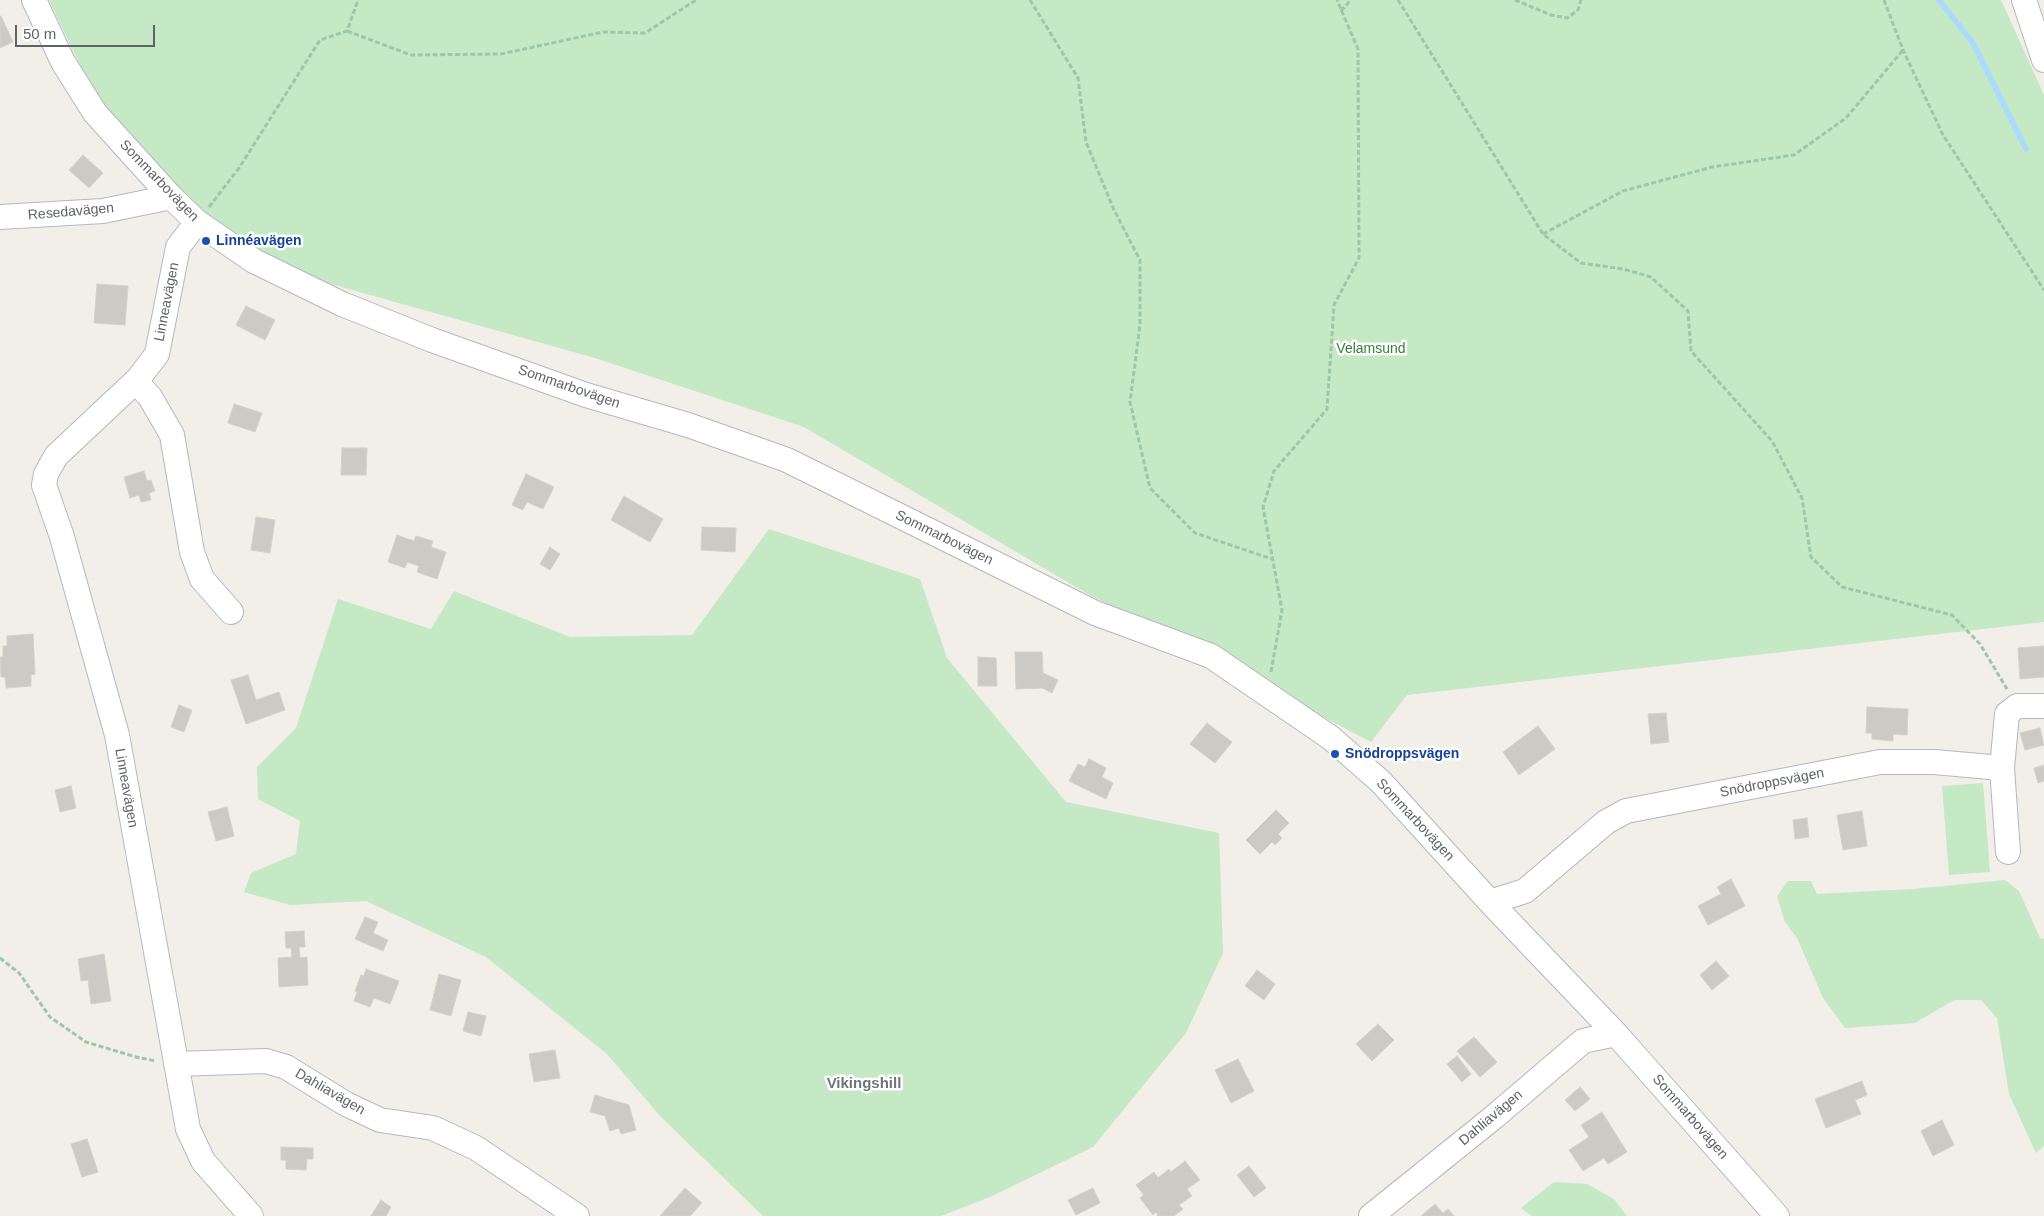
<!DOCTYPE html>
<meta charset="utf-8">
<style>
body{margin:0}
#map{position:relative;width:2044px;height:1216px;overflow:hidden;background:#f1efe8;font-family:Helvetica,sans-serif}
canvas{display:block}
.scale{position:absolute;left:15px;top:25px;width:140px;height:22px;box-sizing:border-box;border:2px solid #5f6368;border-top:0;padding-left:6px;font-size:15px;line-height:18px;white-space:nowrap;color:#5f6368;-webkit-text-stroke:4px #fff;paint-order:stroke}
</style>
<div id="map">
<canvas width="2044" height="1216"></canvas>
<div class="scale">50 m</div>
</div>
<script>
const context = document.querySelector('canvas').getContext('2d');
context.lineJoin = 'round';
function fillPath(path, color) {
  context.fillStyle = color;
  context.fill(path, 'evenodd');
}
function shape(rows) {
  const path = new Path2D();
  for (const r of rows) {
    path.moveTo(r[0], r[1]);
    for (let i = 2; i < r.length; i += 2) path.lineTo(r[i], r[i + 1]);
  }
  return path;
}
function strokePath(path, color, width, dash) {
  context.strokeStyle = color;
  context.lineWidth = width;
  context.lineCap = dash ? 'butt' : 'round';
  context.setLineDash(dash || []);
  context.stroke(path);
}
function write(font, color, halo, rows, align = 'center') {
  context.font = font + ' Helvetica,sans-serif';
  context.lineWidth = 5;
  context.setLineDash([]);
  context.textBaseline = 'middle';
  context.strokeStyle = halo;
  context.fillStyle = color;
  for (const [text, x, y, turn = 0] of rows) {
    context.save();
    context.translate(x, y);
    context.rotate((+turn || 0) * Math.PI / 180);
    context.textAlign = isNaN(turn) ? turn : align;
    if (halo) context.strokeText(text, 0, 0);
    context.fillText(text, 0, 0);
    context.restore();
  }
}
fillPath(shape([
 [49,0,2001,0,2044,95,2044,622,1407,695,1371,742,1086,593,804,427,595,358,313,279,246,242,214,223,157,171,105,109,89,84],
 [769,529,920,579,947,658,1066,802,1219,833,1223,953,1186,1033,1093,1147,990,1197,941,1216,763,1216,660,1116,607,1054,486,957,366,901,290,905,244,892,251,873,296,854,300,821,258,799,257,767,296,728,338,599,431,629,454,591,570,637,692,635],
 [1983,783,1990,872,1949,875,1942,786],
 [2005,880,2019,891,2040,938,2044,939,2044,1146,2036,1153,2009,1094,1997,1018,1981,1000,1954,1000,1915,1023,1845,1028,1823,998,1797,938,1785,922,1777,896,1788,881,1811,881,1817,894,1912,889],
 [1554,1182,1587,1184,1614,1199,1627,1216,1532,1216,1521,1208]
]), '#c5e8c5');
strokePath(shape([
 [1939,0,1973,43,2026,149]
]), '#aadaff', 5.5);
const building = shape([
 [1,16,13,42,0,48,0,17,1,16],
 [83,155,103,173,89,188,69,170,83,155],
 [97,284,128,286,125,325,94,323,97,284],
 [246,306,275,320,265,340,236,325,246,306],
 [234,404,262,413,255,432,228,423,234,404],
 [342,448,367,448,366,475,341,475,342,448],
 [144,471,147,481,151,480,155,491,149,493,151,500,141,502,139,495,130,498,124,477,144,471],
 [526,474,554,487,543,509,527,502,523,510,512,505,526,474],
 [624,496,663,519,650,542,611,520,624,496],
 [256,517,275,520,270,553,251,550,256,517],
 [702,527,736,528,735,552,701,550,702,527],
 [397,535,414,541,416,536,433,541,431,547,446,552,437,579,417,572,419,566,407,562,405,568,388,562,397,535],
 [550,547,560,554,550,570,540,564,550,547],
 [33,634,35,674,31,675,31,686,6,688,5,677,1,677,0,657,3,657,3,646,7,646,7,636,33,634],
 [2044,646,2044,677,2020,679,2018,648,2044,646],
 [1015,652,1042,652,1043,673,1058,680,1052,693,1042,688,1016,689,1015,652],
 [978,657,996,658,997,686,978,686,978,657],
 [248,675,256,700,279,692,285,710,246,724,231,680,248,675],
 [179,705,192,710,184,732,171,727,179,705],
 [1867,707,1908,709,1907,735,1893,734,1893,741,1872,739,1872,733,1866,733,1867,707],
 [1666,713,1669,742,1651,744,1648,714,1666,713],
 [1207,723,1232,742,1215,763,1190,744,1207,723],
 [1538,726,1555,749,1519,775,1503,752,1538,726],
 [2040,728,2044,745,2025,750,2020,733,2040,728],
 [1089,759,1106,768,1102,777,1113,783,1106,799,1069,781,1078,764,1085,767,1089,759],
 [2044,765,2044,781,2038,783,2034,768,2044,765],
 [71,786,76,808,60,812,55,790,71,786],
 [227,807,234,836,216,841,208,812,227,807],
 [1276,810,1289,823,1278,834,1282,838,1275,845,1272,842,1260,854,1246,840,1276,810],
 [1862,811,1867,846,1843,850,1837,815,1862,811],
 [1807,818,1809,837,1795,839,1793,820,1807,818],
 [1731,879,1745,906,1708,925,1698,906,1721,894,1717,887,1731,879],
 [365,917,378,922,373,933,388,940,383,951,355,939,365,917],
 [304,931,305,947,299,947,300,958,307,957,308,985,279,987,278,958,292,957,291,948,286,948,285,932,304,931],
 [104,954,111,1001,91,1004,88,980,81,981,78,959,104,954],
 [1716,961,1729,976,1712,990,1700,975,1716,961],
 [366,969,399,981,390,1004,374,998,370,1007,354,1001,357,992,355,991,361,975,364,976,366,969],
 [1257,970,1275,984,1264,1000,1245,986,1257,970],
 [439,974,461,980,451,1016,430,1010,439,974],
 [468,1012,486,1016,481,1036,463,1031,468,1012],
 [1378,1024,1394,1040,1372,1061,1356,1044,1378,1024],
 [1474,1037,1497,1062,1480,1077,1457,1051,1474,1037],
 [555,1050,560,1078,534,1082,529,1054,555,1050],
 [1457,1056,1471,1074,1462,1082,1447,1064,1457,1056],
 [1238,1059,1254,1091,1231,1103,1215,1070,1238,1059],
 [1862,1081,1867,1095,1855,1100,1861,1114,1826,1128,1815,1099,1862,1081],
 [1580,1087,1590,1099,1575,1111,1565,1100,1580,1087],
 [595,1095,629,1105,636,1130,621,1134,619,1128,610,1131,605,1116,590,1112,595,1095],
 [1602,1112,1627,1152,1608,1164,1604,1158,1583,1171,1569,1150,1589,1137,1581,1125,1602,1112],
 [1942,1120,1954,1145,1933,1156,1921,1131,1942,1120],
 [87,1139,98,1172,82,1177,71,1144,87,1139],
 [281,1147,313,1148,313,1159,307,1159,306,1170,286,1169,286,1160,281,1160,281,1147],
 [1185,1161,1200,1180,1187,1189,1192,1196,1179,1205,1183,1209,1174,1216,1158,1216,1156,1212,1153,1215,1140,1198,1144,1195,1136,1185,1154,1172,1158,1178,1169,1169,1171,1172,1185,1161],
 [1249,1166,1266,1188,1254,1197,1237,1175,1249,1166],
 [685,1188,702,1203,690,1216,660,1216,685,1188],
 [1093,1188,1100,1203,1076,1215,1068,1200,1093,1188],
 [381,1200,391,1207,386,1216,371,1216,381,1200],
 [1435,1204,1443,1213,1448,1209,1454,1216,1421,1216,1435,1204]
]);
fillPath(building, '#cccac5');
strokePath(building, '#d6d1c6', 1);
const minor = shape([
 [34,0,63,62,95,113,171,197,197,222,254,261,342,304,432,340,586,395,688,425,787,460,1095,613,1211,656,1331,738,1381,782,1490,902,1616,1034,1777,1216],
 [2024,0,2044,60],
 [0,217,103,211,171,197],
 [197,222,178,247,157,354,138,379,56,456,46,474,44,485,62,537,117,735,188,1129,203,1161,251,1216],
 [136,382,150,397,172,435,192,552,202,579,231,612],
 [2002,768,2007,714,2017,706,2044,706],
 [1490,902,1525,891,1606,822,1626,811,1880,762,1934,762,2002,768,2008,852],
 [176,1064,266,1061,286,1067,346,1104,380,1120,433,1128,476,1148,577,1216],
 [1371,1216,1494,1117,1583,1041,1616,1034]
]);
strokePath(minor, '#b5b8bc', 26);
strokePath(shape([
 [1030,0,1078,78,1086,142,1114,210,1140,260,1140,325,1130,402,1150,488,1195,533,1272,559],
 [1398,0,1543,234,1581,263,1623,269,1651,277,1688,311,1691,351,1772,441,1802,498,1811,557,1842,587,1952,615,1980,644,2007,689],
 [1515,0,1551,15,1567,18,1578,10,1581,0],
 [1884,0,1903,50,1943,135,2044,290],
 [1341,11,1351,0],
 [347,31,411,55,501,54,603,32,645,33,696,0],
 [209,207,239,168,320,40,347,31,358,0],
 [1543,234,1623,191,1712,167,1794,155,1846,118,1903,50],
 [1271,672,1282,610,1263,507,1274,471,1327,409,1334,305,1359,258,1358,49,1337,0],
 [0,958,19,973,50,1017,86,1042,136,1057,156,1061]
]), '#9cc7a9', 3, [5, 2.5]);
strokePath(minor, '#fff', 24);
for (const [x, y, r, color] of [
 [206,241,5,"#1a4fb4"],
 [1335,754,5,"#1a4fb4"]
]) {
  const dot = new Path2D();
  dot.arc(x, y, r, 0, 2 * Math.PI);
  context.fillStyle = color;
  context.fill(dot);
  strokePath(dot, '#fff', 2);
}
write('14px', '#5f6368', '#fff', [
 ["Sommarbovägen",159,181,46],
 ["Resedavägen",71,212,-5],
 ["Linneavägen",167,302,-79],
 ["Sommarbovägen",569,387,19],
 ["Sommarbovägen",944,538,26],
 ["Snödroppsvägen",1772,783,-11],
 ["Linneavägen",126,788,80],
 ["Sommarbovägen",1415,820,47],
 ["Dahliavägen",330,1092,30],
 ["Sommarbovägen",1690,1117,49],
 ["Dahliavägen",1491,1118,-40]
]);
write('bold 14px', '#164399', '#fff', [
 ["Linnéavägen",216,241],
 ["Snödroppsvägen",1345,754]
], 'left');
write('14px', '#348238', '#fff', [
 ["Velamsund",1371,349]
]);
write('bold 15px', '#70757a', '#fff', [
 ["Vikingshill",864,1084]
]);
</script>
